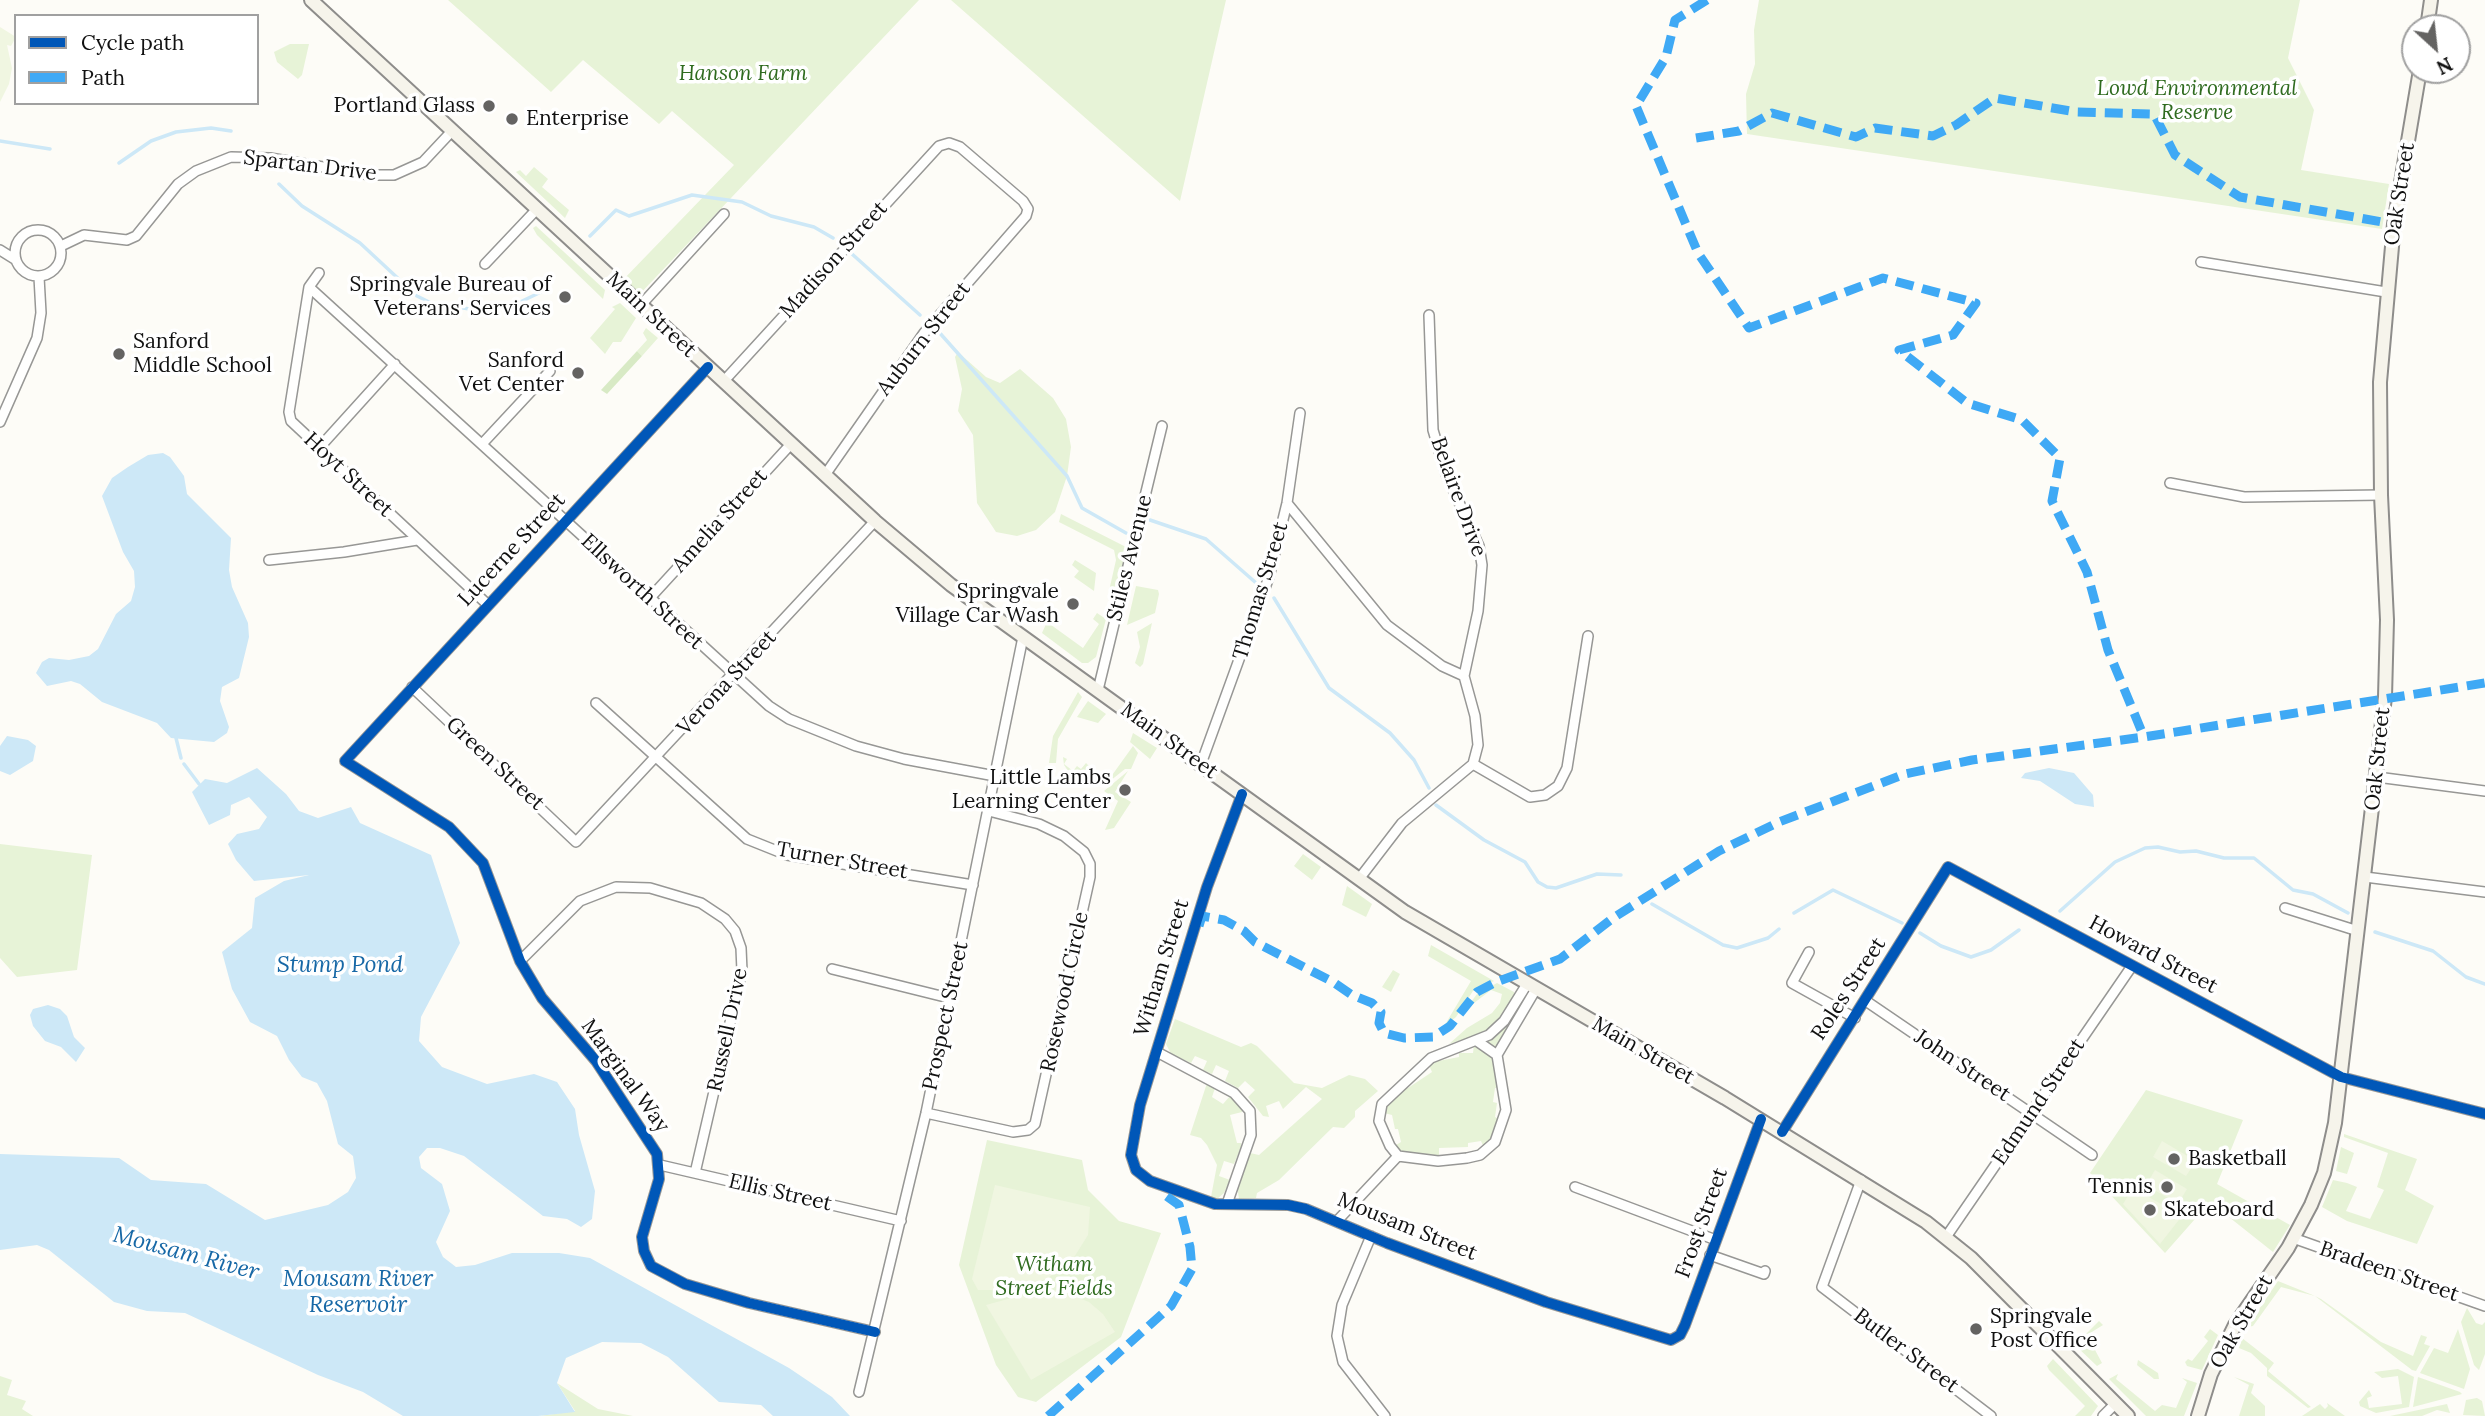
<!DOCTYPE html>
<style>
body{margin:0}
#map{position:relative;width:2485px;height:1416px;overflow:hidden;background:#fdfcf7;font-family:Lora,serif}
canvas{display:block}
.legend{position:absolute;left:14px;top:14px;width:245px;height:91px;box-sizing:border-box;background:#fff;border:2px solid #a0a0a0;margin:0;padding:9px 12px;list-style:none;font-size:21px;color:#111}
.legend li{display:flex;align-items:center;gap:14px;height:35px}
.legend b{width:35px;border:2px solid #a0a0a0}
.north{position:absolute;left:2401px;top:14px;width:70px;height:70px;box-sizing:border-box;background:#fff;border:2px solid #a0a0a0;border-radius:50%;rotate:153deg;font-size:19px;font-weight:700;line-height:28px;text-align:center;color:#111}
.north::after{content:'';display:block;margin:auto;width:24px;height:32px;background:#646362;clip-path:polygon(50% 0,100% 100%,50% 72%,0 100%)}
</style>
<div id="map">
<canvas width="2485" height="1416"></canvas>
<ul class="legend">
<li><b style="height:9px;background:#0057b8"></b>Cycle path</li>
<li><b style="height:9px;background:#3fa9f5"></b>Path</li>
</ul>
<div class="north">N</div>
</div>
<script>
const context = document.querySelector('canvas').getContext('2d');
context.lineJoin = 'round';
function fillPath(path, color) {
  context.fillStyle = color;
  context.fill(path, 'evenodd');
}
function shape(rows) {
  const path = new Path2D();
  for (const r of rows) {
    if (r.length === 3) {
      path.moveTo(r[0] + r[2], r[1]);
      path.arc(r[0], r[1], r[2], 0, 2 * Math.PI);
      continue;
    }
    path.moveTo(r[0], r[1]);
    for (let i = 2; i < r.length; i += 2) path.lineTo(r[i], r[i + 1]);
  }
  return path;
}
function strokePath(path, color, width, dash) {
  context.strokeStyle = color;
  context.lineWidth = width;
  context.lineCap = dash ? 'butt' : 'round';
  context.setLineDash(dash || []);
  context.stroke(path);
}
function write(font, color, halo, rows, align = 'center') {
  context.font = font + ' Lora,serif';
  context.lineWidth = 7;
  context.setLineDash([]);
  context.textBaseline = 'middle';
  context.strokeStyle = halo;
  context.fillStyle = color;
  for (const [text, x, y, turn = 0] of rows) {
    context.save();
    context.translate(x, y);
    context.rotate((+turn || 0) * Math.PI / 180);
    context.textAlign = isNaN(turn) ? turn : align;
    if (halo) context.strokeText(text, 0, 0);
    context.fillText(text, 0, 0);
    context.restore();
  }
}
fillPath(shape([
 [448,0,919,0,637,297,621,282,734,165,672,111,659,124,583,60,551,92],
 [951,0,1226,0,1180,201],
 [1759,0,2300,0,2288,58,2314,110,2301,170,2389,184,2382,229,1747,134,1746,94,1755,64,1754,30],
 [290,44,309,44,302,75,298,79,277,62,274,52],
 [534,167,548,179,542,187,569,210,565,218,516,172,520,170,526,176],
 [536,226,605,290,603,299,537,235,533,228],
 [620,303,636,318,621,342,613,342,605,354,590,338,615,309,612,307],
 [646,328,658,338,642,356,637,351,647,340,643,333],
 [958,352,986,377,1000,383,1020,369,1053,398,1066,419,1071,447,1067,476,1055,512,1036,530,1017,536,996,532,977,503,973,435,958,411,962,389,955,357],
 [1061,514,1128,548,1113,594,1109,591,1116,560,1114,550,1059,522],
 [1075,560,1096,573,1094,591,1074,577,1079,571,1072,565],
 [1136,586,1158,590,1159,594,1155,613,1127,625],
 [1097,613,1106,619,1096,657,1088,663,1082,663,1042,633,1047,622,1083,648,1099,624,1093,619],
 [1152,623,1143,664,1140,667,1135,663,1140,647,1137,632],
 [1078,692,1082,697,1058,739,1056,763,1049,763,1053,736],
 [1088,701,1106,714,1098,723,1077,717],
 [1133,733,1157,748,1150,759,1130,742],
 [1133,746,1138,753,1131,769,1125,769,1105,785],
 [1063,757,1067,759,1064,764,1073,771,1077,766,1081,769,1086,763,1092,769,1090,775,1082,780,1073,778,1064,765],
 [1128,771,1115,792,1131,802,1114,828,1105,830,1118,801,1104,791],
 [0,844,92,855,77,970,17,977,0,958],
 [1303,854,1321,867,1312,880,1294,866],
 [1347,886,1372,904,1366,917,1342,905],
 [1431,945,1494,981,1473,991,1456,1017,1443,1028,1471,981,1428,956],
 [1393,970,1400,974,1391,992,1382,987],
 [1497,983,1514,992,1515,996,1501,1019,1487,1032,1449,1044,1467,1028,1492,1013,1500,1003,1502,994,1491,990,1465,1010,1477,994],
 [1523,997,1527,998,1498,1047,1483,1042],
 [1175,1019,1241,1047,1251,1043,1257,1046,1294,1083,1322,1088,1349,1075,1365,1079,1378,1091,1355,1111,1355,1117,1344,1128,1333,1127,1279,1180,1257,1193,1256,1198,1239,1199,1237,1186,1250,1153,1259,1155,1322,1099,1306,1087,1283,1109,1279,1101,1266,1106,1269,1117,1263,1116,1248,1097,1255,1090,1245,1081,1238,1088,1225,1081,1229,1071,1216,1065,1212,1074,1203,1070,1207,1061,1195,1056,1191,1063,1171,1054,1166,1044],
 [1474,1045,1491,1055,1494,1061,1499,1088,1495,1088,1493,1102,1497,1103,1495,1117,1501,1120,1490,1144,1484,1148,1481,1141,1468,1143,1468,1147,1439,1148,1439,1156,1432,1157,1401,1153,1396,1145,1401,1142,1398,1129,1395,1129,1392,1115,1384,1113,1384,1106,1402,1085,1408,1088,1432,1072,1428,1063,1459,1057,1459,1053,1473,1053],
 [1207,1083,1215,1088,1212,1097,1223,1104,1230,1096,1242,1109,1242,1112,1230,1115,1237,1143,1241,1143,1241,1147,1234,1164,1224,1161,1219,1176,1230,1180,1224,1193,1217,1199,1211,1197,1217,1165,1207,1145,1201,1138,1190,1135],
 [2146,1090,2243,1120,2217,1184,2290,1225,2273,1252,2210,1202,2165,1253,2090,1173],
 [2344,1134,2417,1159,2405,1190,2434,1206,2417,1244,2347,1221,2322,1207,2333,1180,2347,1183,2357,1187,2346,1211,2370,1219,2384,1190,2377,1187,2388,1153,2344,1137],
 [987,1140,1082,1160,1088,1190,1119,1221,1161,1233,1121,1337,1036,1402,1018,1397,996,1365,959,1265],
 [2341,1147,2354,1153,2347,1174,2336,1171],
 [2278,1281,2315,1296,2321,1299,2381,1342,2413,1356,2421,1335,2427,1337,2424,1344,2430,1346,2416,1371,2412,1370,2315,1296,2281,1287,2253,1326,2247,1327],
 [2467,1308,2476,1323,2482,1325,2485,1322,2485,1354,2479,1370,2474,1365,2461,1322],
 [2099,1321,2103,1325,2087,1335,2102,1363,2097,1366,2075,1345],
 [2210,1329,2218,1335,2202,1370,2187,1366,2185,1362,2188,1359,2192,1361,2208,1341,2204,1337],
 [2458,1329,2470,1369,2464,1389,2420,1373,2434,1348,2448,1353],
 [2242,1338,2274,1363,2268,1371,2311,1407,2308,1408,2267,1376,2267,1368,2251,1353,2239,1348],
 [2053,1359,2098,1406,2091,1416,2075,1416,2085,1406,2049,1370,2047,1366],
 [2138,1360,2158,1373,2159,1379,2154,1379,2137,1365],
 [2398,1369,2414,1377,2409,1407,2376,1413,2360,1406,2359,1402,2369,1390,2372,1396,2367,1398,2369,1408,2402,1404,2398,1376,2382,1378,2374,1372],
 [2118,1374,2116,1379,2155,1411,2162,1405,2176,1408,2187,1382,2182,1378,2197,1383,2184,1416,2146,1416,2109,1379],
 [0,1376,12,1380,7,1395,26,1401,22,1409,33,1416,0,1416],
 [2234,1377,2254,1384,2251,1393,2265,1406,2265,1416,2239,1416,2249,1385],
 [2418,1377,2460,1392,2462,1394,2413,1407],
 [557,1383,598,1409,633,1416,539,1416,575,1411],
 [2477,1398,2482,1401,2485,1416,2463,1415,2466,1400],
 [2327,1403,2345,1416,2302,1416,2320,1404,2325,1409,2328,1406],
 [2447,1404,2450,1413,2437,1410,2422,1416,2390,1416]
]), '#e7f3d7');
fillPath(shape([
 [637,351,642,356,607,394,601,390]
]), '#d8eac5');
fillPath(shape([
 [0,27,16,37,11,46,7,45,12,68,9,84,0,102],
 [2162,1141,2196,1161,2186,1176,2153,1157],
 [2155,1170,2187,1189,2178,1204,2146,1185],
 [995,1185,1090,1207,1088,1235,1073,1259,1048,1278,1027,1286,1015,1290,978,1290,972,1279],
 [2133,1188,2182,1216,2160,1244,2123,1204],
 [1041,1290,1059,1290,1089,1302,1103,1314,1115,1332,1031,1380,986,1305]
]), '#f0f6e1');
fillPath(shape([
 [163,453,170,457,184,476,187,494,231,538,229,570,232,587,248,623,249,637,239,678,222,687,220,701,229,727,227,733,214,742,171,738,157,723,102,702,80,684,71,681,47,686,36,673,42,662,49,658,69,660,89,656,98,649,116,614,131,601,135,587,134,571,123,552,102,496,112,478,128,467,148,455],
 [7,736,28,740,36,746,33,761,10,775,0,771,0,746],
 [257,768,286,794,299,811,318,818,351,807,360,823,431,855,460,943,421,1017,419,1041,442,1067,487,1084,534,1074,557,1082,575,1109,579,1135,595,1191,592,1219,581,1227,567,1219,543,1216,464,1156,440,1148,427,1148,419,1157,421,1168,442,1184,450,1211,436,1242,443,1257,456,1267,475,1265,512,1253,559,1253,590,1258,789,1368,832,1397,850,1416,773,1416,761,1405,719,1402,668,1357,641,1343,602,1342,566,1358,557,1383,575,1412,538,1416,403,1416,363,1392,318,1375,185,1313,147,1311,114,1302,49,1250,37,1245,0,1250,0,1154,119,1158,151,1180,206,1184,265,1220,328,1205,348,1192,356,1178,353,1156,338,1144,327,1101,317,1083,302,1077,289,1060,277,1036,250,1022,232,989,222,952,252,928,255,898,284,881,309,875,254,881,236,860,228,844,237,834,259,829,267,817,249,797,231,805,230,815,209,825,192,792,205,779,227,783],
 [2049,768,2074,773,2093,795,2094,807,2075,804,2040,781,2021,778,2025,773],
 [48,1005,60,1009,67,1016,74,1037,85,1048,76,1062,61,1047,45,1041,33,1026,30,1015,33,1009]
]), '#cde8f7');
strokePath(shape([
 [0,141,50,149],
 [119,163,151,141,176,132,211,128,231,131],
 [279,184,302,206,360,243,417,296,431,303,476,310,516,304,541,292],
 [590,236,616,210,629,216,692,195,742,202,771,216,814,227,833,238],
 [852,254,920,315],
 [938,331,1067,476,1082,508,1126,533],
 [1150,520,1206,539,1255,582],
 [1274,598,1329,688,1390,733,1414,760,1429,788],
 [176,738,181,758],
 [184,764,199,784],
 [1436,805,1484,840,1525,862,1538,882,1547,887,1556,888,1597,874,1621,875],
 [1652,904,1723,945,1737,948,1768,938,1779,929],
 [2060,911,2115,862,2145,848,2158,847,2180,852,2196,851,2224,858,2254,858,2293,890,2313,894,2348,913],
 [1794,913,1833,890,1902,923],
 [2375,932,2433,951,2466,977,2485,984],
 [1920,933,1941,946,1971,957,1991,950,2019,930]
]), '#cde8f7', 3.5);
const street = shape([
 [38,253,23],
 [61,246,84,235,127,240,136,236,178,184,196,171,231,157,270,158,370,175,394,175,423,162,452,131],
 [0,250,16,260],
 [2201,262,2386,292],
 [485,264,537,209],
 [319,273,309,287,289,412,291,421,487,604],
 [309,287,769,706,789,719,856,746,904,759,995,776],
 [641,305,724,214],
 [708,367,345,761,449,827,483,863,520,961,542,998,596,1061,657,1154,659,1179,642,1237,644,1251,651,1266,685,1284,749,1303,875,1332],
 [723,382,939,146,949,143,960,147,1023,201,1028,209,1026,216,924,333,825,475],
 [0,422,37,338,41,313,39,277],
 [482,444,550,371],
 [319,448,395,364],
 [2170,483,2244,497,2381,495],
 [1287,503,1387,625,1442,666,1464,676],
 [269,560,344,552,417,540],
 [649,599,791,444],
 [412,687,576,842,875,521],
 [1098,690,1162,426],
 [596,703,747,839,787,855,973,885],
 [1201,764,1269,577,1287,503,1300,413],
 [1473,764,1530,797,1545,795,1558,786,1567,768,1588,636],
 [2377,777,2485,791],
 [1242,794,1207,887,1140,1105,1131,1155,1136,1170,1150,1181,1215,1204,1288,1205,1306,1209,1387,1243,1546,1302,1671,1340,1680,1335,1685,1325,1761,1119],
 [2365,877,2485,892],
 [1359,879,1402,823,1473,764,1478,745,1475,716,1464,676,1478,611,1482,565,1479,546,1446,474,1433,430,1429,315],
 [2285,908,2358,931],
 [1809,952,1792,983,1855,1018],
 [520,961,580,901,616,887,650,888,701,903,725,919,735,931,741,948,742,971,695,1173],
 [832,969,949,998],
 [1527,984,1504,1021,1489,1035,1431,1058,1382,1104,1379,1121,1390,1146,1398,1156,1438,1161,1467,1158,1480,1155,1495,1142,1506,1110,1497,1055,1536,989],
 [1866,1001,2092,1155],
 [1477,1041,1497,1055],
 [1157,1052,1234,1093,1250,1111,1251,1135,1227,1204],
 [926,1113,1013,1132,1028,1130,1035,1124,1090,877,1090,864,1084,852,1064,836,1039,824,989,811],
 [1782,1132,1948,867,2341,1077,2485,1114],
 [660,1165,901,1221],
 [1861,1180,1822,1287,1991,1416],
 [1575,1187,1716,1240],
 [1337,1221,1398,1156],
 [1371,1236,1342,1305,1337,1336,1343,1362,1385,1416],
 [1946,1237,2132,966],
 [2293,1238,2485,1306],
 [1710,1255,1764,1274,1765,1271],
 [859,1392,926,1113,1023,637],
 [2103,1416,2115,1404]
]);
const secondary = shape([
 [311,0,875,521,951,585,1405,912,1725,1098,1926,1222,1971,1258,2128,1416],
 [2427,28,2431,0],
 [2198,1416,2211,1374,2235,1325,2288,1248,2311,1205,2324,1173,2335,1123,2385,697,2387,620,2381,495,2380,382,2394,224,2420,70]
]);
strokePath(street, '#979795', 12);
strokePath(secondary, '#8e8d8b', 16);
strokePath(street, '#fffffe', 9);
strokePath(secondary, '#f6f4eb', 12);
strokePath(shape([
 [1707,0,1675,20,1666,57,1636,106,1698,253,1749,328,1883,278,1976,303,1953,335,1899,350,1967,403,2022,420,2060,458,2052,501,2087,572,2108,650,2144,737],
 [1696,138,1739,131,1772,113,1856,137,1875,128,1933,136,1956,125,1995,98,2076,112,2154,114,2175,155,2240,197,2394,224],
 [1199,926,1202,916,1224,920,1244,931,1255,942,1333,982,1352,995,1372,1003,1381,1012,1379,1023,1384,1033,1404,1038,1433,1037,1450,1026,1477,992,1496,982,1560,959,1613,918,1719,851,1779,822,1905,774,1972,760,2144,737,2485,683],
 [1048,1416,1171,1306,1192,1269,1190,1247,1179,1205,1162,1193]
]), '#3fa9f5', 9, [18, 9]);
strokePath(shape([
 [708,367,345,761,449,827,483,863,520,961,542,998,596,1061,657,1154,659,1179,642,1237,644,1251,651,1266,685,1284,749,1303,875,1332],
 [1242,794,1207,887,1140,1105,1131,1155,1136,1170,1150,1181,1215,1204,1288,1205,1306,1209,1387,1243,1546,1302,1671,1340,1680,1335,1685,1325,1761,1119],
 [1782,1132,1948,867,2341,1077,2485,1114]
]), '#0057b8', 10);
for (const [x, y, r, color] of [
 [489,106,7,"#646362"],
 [512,119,7,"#646362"],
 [565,297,7,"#646362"],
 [119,354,7,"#646362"],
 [578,373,7,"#646362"],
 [1073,604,7,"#646362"],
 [1125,790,7,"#646362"],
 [2174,1159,7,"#646362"],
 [2167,1187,7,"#646362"],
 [2150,1210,7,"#646362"],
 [1976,1329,7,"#646362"]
]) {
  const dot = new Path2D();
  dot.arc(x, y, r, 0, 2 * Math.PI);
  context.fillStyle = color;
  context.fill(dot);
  strokePath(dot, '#fff', 2.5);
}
write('italic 21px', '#2f6b1f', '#fff', [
 ["Hanson Farm",743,74],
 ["Lowd Environmental",2197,89],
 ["Reserve",2197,113],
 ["Witham",1054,1265],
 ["Street Fields",1054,1289]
]);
write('21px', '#111', '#fff', [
 ["Portland Glass",475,106],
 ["Enterprise",526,119,"left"],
 ["Springvale Bureau of",551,285],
 ["Veterans' Services",551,309],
 ["Sanford",133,342,"left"],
 ["Middle School",133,366,"left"],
 ["Sanford",564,361],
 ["Vet Center",564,385],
 ["Springvale",1059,592],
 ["Village Car Wash",1059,616],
 ["Little Lambs",1111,778],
 ["Learning Center",1111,802],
 ["Basketball",2188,1159,"left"],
 ["Tennis",2153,1187],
 ["Skateboard",2164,1210,"left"],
 ["Springvale",1990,1317,"left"],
 ["Post Office",1990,1341,"left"]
], 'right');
write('21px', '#111', '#fff', [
 ["Spartan Drive",310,166,7],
 ["Oak Street",2400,194,-81],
 ["Madison Street",834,260,-48],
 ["Main Street",651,315,43],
 ["Auburn Street",924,339,-52],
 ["Hoyt Street",348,475,43],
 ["Belaire Drive",1458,497,70],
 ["Amelia Street",720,521,-48],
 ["Lucerne Street",512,550,-47],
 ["Stiles Avenue",1130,558,-76],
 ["Thomas Street",1261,591,-73],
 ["Ellsworth Street",642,592,43],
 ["Verona Street",727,683,-47],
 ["Main Street",1169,741,36],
 ["Oak Street",2378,759,-84],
 ["Green Street",495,764,43],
 ["Turner Street",842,861,10],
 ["Howard Street",2153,955,28],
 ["Witham Street",1162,968,-73],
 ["Roles Street",1849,989,-57],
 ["Rosewood Circle",1065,992,-78],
 ["Prospect Street",946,1016,-78],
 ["Russell Drive",728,1030,-78],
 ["Main Street",1643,1051,30],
 ["John Street",1962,1066,34],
 ["Marginal Way",625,1076,54],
 ["Edmund Street",2039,1102,-56],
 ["Ellis Street",780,1193,13],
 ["Frost Street",1702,1223,-70],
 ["Mousam Street",1407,1227,22],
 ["Bradeen Street",2389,1272,19],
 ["Oak Street",2242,1322,-60],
 ["Butler Street",1906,1351,37]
]);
write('italic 23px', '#1768a6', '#fff', [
 ["Stump Pond",340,965],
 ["Mousam River",186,1254,15],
 ["Mousam River",358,1279],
 ["Reservoir",358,1305]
]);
</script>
